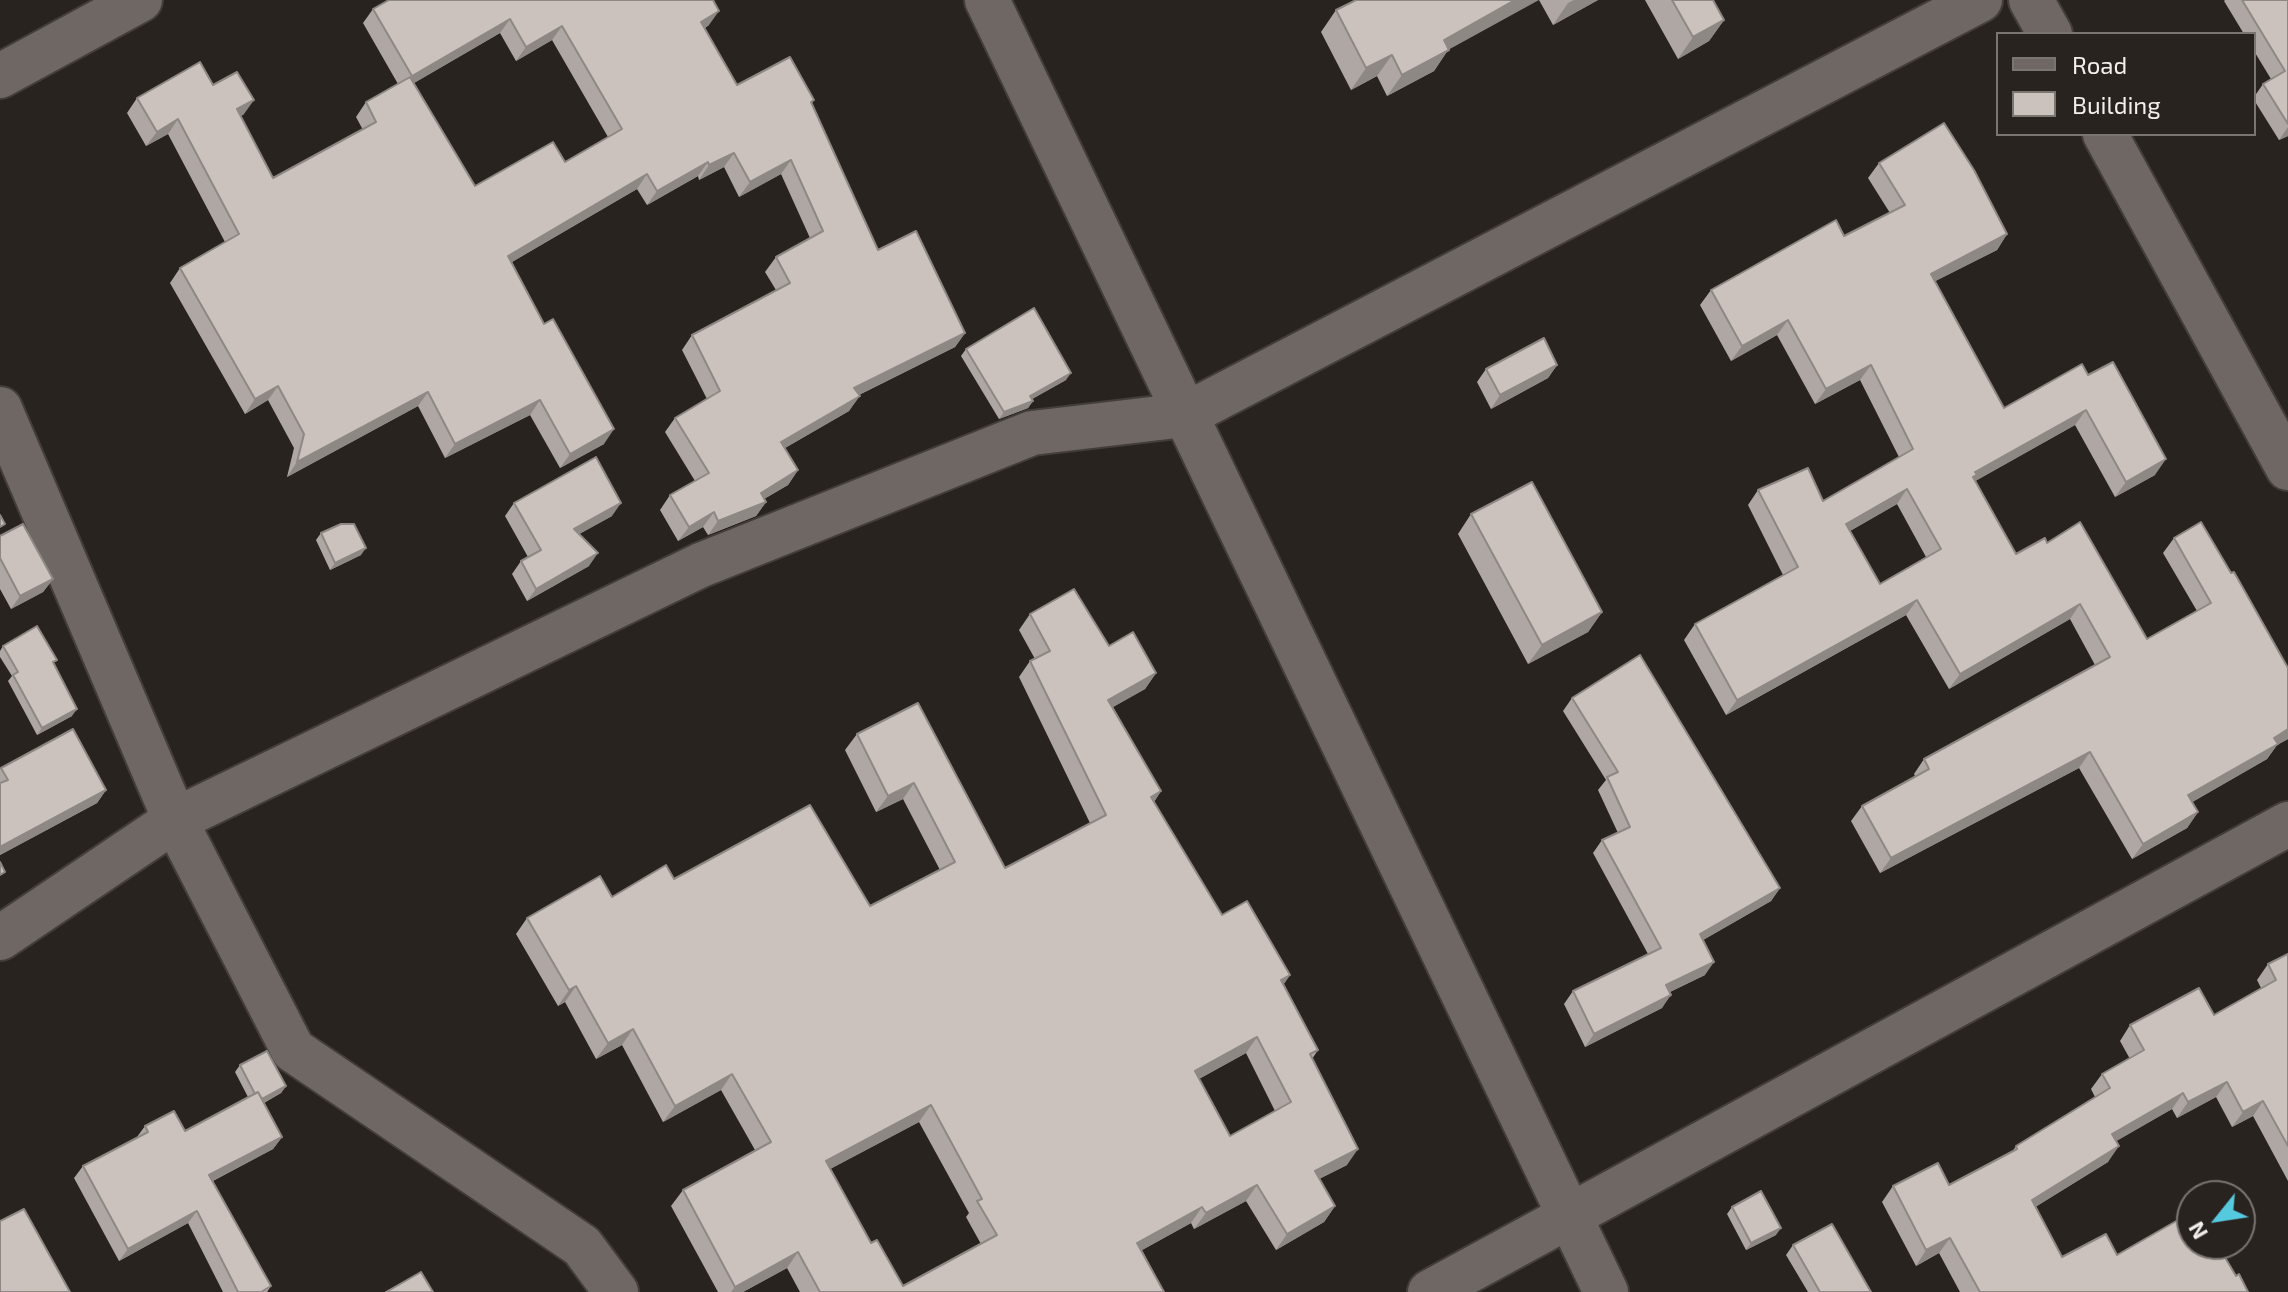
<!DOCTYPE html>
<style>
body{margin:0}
#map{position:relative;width:2288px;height:1292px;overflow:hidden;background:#29231f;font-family:"Exo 2",sans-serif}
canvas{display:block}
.legend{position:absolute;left:1996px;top:32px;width:260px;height:104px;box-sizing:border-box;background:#29231f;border:2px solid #7a7571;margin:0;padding:10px 14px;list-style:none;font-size:24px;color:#f3efed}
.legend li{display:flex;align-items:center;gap:16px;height:40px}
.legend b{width:40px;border:2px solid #7a7571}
.north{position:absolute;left:2176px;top:1180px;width:80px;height:80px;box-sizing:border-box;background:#29231f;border:2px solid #7a7571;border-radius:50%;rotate:240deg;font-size:22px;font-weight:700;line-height:32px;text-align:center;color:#f3efed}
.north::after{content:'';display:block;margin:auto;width:28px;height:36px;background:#55cadf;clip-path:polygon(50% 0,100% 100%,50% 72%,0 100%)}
</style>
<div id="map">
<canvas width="2288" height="1292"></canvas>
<ul class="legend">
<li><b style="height:10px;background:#6e6763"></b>Road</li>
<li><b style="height:22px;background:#cbc2bd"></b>Building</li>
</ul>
<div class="north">N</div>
</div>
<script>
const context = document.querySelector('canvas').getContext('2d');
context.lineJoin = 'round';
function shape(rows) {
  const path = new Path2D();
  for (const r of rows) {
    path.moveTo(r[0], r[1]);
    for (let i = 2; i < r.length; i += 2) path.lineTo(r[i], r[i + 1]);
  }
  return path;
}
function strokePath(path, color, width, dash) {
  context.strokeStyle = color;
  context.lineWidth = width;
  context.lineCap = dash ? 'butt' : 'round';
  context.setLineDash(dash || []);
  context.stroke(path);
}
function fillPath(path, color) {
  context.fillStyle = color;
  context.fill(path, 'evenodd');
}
const street = shape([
 [2031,0,2050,34],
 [0,76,140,0],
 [2105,134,2288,468],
 [0,409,175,820,293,1050,582,1246,616,1292],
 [0,938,175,820,701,565,1032,433,1185,415,1980,0],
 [1430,1292,2288,824]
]);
const secondary = shape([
 [987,0,1606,1292]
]);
strokePath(street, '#433e3b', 48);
strokePath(secondary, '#433e3b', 48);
strokePath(street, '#6e6763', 44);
strokePath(secondary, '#6e6763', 44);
fillPath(shape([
 [1539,0,1598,0,1553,25],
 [1645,0,1712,0,1724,20,1709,41,1678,59],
 [2225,0,2288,0,2288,136,2279,140,2254,100,2254,97,2263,84,2271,79,2254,51,2254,34,2244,34,2224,1],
 [373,9,709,25,705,28,737,85,814,100,812,103,878,250,965,333,955,347,859,395,849,411,785,448,798,470,788,485,764,499,766,502,756,516,708,535,703,527,678,541,660,510,670,495,695,481,665,432,675,418,707,399,682,350,692,335,776,290,765,272,776,257,810,238,781,174,739,197,724,167,699,180,698,176,647,205,637,189,512,262,604,444,560,468,530,415,445,458,418,406,287,477,294,448,268,400,245,414,170,283,180,268,225,242,168,134,146,146,127,113,137,98,213,85,244,114,241,116,273,178,363,130,356,117,366,102,398,84,363,23],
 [500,33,516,61,552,40,608,137,565,162,475,186,414,83],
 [1336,10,1448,50,1434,71,1387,96,1377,76,1351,90,1321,32],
 [1879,163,2007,234,1997,250,1935,281,2004,408,2088,375,2155,475,2115,497,2075,425,1975,481,2016,554,2047,543,2147,639,2197,611,2163,553,2174,538,2231,573,2288,668,2288,739,2277,745,2267,759,2192,802,2198,812,2187,828,2132,859,2079,768,1880,873,1851,821,1862,806,1915,776,1914,774,1924,759,2095,665,2070,619,1949,689,1906,615,1726,715,1684,640,1695,624,1783,575,1748,505,1758,490,1823,501,1899,457,1860,380,1815,404,1777,335,1731,361,1700,305,1711,290,1844,236,1890,213,1868,178],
 [1897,504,1926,557,1880,584,1850,531],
 [966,349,1066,380,1032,399,1033,401,1028,408,999,419,961,356],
 [1557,365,1548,378,1491,409,1477,382,1486,369],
 [514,503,612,516,579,534,589,566,527,601,512,574,521,561,528,557,505,516],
 [1471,514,1602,612,1588,632,1528,664,1458,534],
 [321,533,361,555,330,570,316,540],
 [0,536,53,579,43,592,11,609,0,589],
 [1030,614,1109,646,1156,673,1145,689,1113,707,1161,791,1154,802,1222,915,1290,975,1283,985,1318,1050,1312,1059,1347,1165,1319,1179,1335,1206,1324,1222,1276,1250,1246,1201,1194,1229,1191,1223,1142,1250,1164,1292,800,1292,787,1268,743,1292,718,1292,671,1206,683,1190,755,1150,721,1090,663,1122,622,1045,596,1059,565,1002,558,1006,516,934,527,918,612,897,674,879,870,906,940,870,903,799,876,812,845,750,857,734,918,703,1005,868,1090,823,1019,677,1030,661,1035,659,1019,630],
 [1246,1053,1275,1111,1230,1136,1199,1079],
 [919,1122,969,1213,966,1217,981,1244,903,1286,871,1243,830,1169],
 [3,646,54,664,72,716,37,735,8,681,12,676,0,657,0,651],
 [1572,698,1780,888,1771,901,1703,940,1705,975,1670,992,1662,1008,1585,1047,1564,1004,1573,991,1648,954,1593,853,1602,840,1618,833,1598,790,1606,780,1563,711],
 [1,768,106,790,97,803,0,855,0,769],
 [2288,954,2288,1181,2253,1116,2232,1127,2216,1097,2177,1118,2172,1109,2116,1141,2108,1162,2035,1207,2062,1257,2117,1255,2236,1276,2248,1292,1960,1292,1939,1253,1916,1266,1882,1202,1893,1186,1949,1185,2012,1152,2016,1146,2095,1097,2091,1089,2102,1074,2130,1059,2120,1041,2130,1025,2214,1015,2261,988,2257,980,2268,964],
 [240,1065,286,1086,281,1093,264,1103,282,1137,273,1149,213,1181,271,1286,267,1292,223,1292,188,1223,119,1261,74,1178,83,1166,137,1137,145,1126,185,1131,248,1097,235,1072],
 [1732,1207,1776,1235,1746,1250,1727,1214],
 [1793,1245,1871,1292,1808,1292,1786,1255]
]), '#afa7a3');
fillPath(shape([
 [1515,0,1539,0,1448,50,1434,71,1387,96,1402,75,1444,40],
 [1574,0,1598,0,1553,25,1568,3],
 [719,11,709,25,691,36,701,22],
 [510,19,500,33,402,90,412,76],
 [1724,20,1709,41,1678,59,1693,37],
 [562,26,552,40,516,61,526,47],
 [1392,55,1377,76,1351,90,1366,68],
 [254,100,244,114,227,124,237,109],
 [178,119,168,134,146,146,157,132],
 [2288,127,2288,136,2279,140],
 [734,153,724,167,699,180,709,165],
 [791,160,781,174,739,197,750,182],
 [708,162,698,176,647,205,657,191],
 [647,174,637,189,498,270,508,256],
 [2007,234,1997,250,1920,289,1931,274],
 [1788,320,1777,335,1731,361,1742,346],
 [965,333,955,347,844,402,854,388],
 [1557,365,1548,378,1491,409,1500,395],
 [1871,365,1860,380,1815,404,1826,389],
 [1071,373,1066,380,1025,403,1030,396],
 [278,386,268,400,245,414,255,399],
 [428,392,418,406,287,477,297,462],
 [860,396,849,411,771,456,781,442],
 [540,400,530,415,445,458,455,444],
 [1033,401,1028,408,999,419,1004,412],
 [2086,410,2075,425,1972,483,1975,472],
 [614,429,604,444,560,468,570,454],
 [2166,459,2155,475,2115,497,2126,482],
 [798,470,788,485,750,507,761,493],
 [1907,489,1897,504,1836,539,1846,524],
 [766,502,756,516,708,535,718,521],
 [621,503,612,516,565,542,574,529],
 [714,512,703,527,678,541,689,527],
 [366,548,361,555,330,570,335,563],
 [598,553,589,566,527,601,536,589],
 [53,579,43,592,11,609,20,596],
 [1917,600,1906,615,1726,715,1737,700],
 [2080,604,2070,619,1949,689,1960,674],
 [1602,612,1588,632,1528,664,1542,645],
 [1156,673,1145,689,1097,716,1108,700],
 [77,709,72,716,37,735,42,728],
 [2288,729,2288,739,2277,745,2267,759,2177,811,2188,795],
 [2090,752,2079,768,1880,873,1891,858],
 [914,783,903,799,876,812,888,796],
 [106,790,97,803,0,855,0,847],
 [1161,791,1150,808,1151,797],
 [2198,812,2187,828,2132,859,2143,844],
 [1780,888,1771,901,1691,947,1700,934],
 [1714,962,1705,975,1657,998,1666,985],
 [1290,975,1279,991,1281,980],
 [576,986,565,1002,558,1006,569,990],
 [1671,995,1662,1008,1585,1047,1594,1034],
 [633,1029,622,1045,596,1059,608,1043],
 [1257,1037,1246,1053,1184,1087,1195,1071],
 [732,1074,721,1090,663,1122,675,1106],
 [2227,1082,2216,1097,2177,1118,2188,1102],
 [286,1086,281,1093,254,1108,259,1101],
 [2183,1093,2172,1109,2101,1150,2112,1134],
 [2263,1101,2253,1116,2232,1127,2243,1112],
 [931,1105,919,1122,815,1177,826,1161],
 [282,1137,273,1149,201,1187,209,1175],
 [2119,1146,2108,1162,2021,1216,2032,1200],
 [1358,1149,1347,1165,1303,1187,1315,1171],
 [1257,1185,1246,1201,1194,1229,1206,1213],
 [1335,1206,1324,1222,1276,1250,1287,1234],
 [1202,1207,1191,1223,1126,1259,1137,1243],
 [197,1211,188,1223,119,1261,128,1249],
 [1781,1228,1776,1235,1746,1250,1751,1243],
 [1950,1238,1939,1253,1916,1266,1926,1250],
 [798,1252,787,1268,743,1292,731,1292,735,1287]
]), '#8e8884');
const building = shape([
 [389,0,713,0,719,11,701,22,737,85,790,57,814,100,811,102,878,250,916,231,965,333,854,388,860,396,781,442,798,470,761,493,766,502,718,521,714,512,689,527,670,495,709,473,675,418,720,391,692,335,790,283,776,257,823,231,791,160,750,182,734,153,709,165,708,162,657,191,647,174,508,256,544,324,553,319,614,429,570,454,540,400,455,444,428,392,297,462,304,434,278,386,255,399,180,268,239,234,178,119,157,132,137,98,200,62,213,85,237,72,254,100,237,109,273,178,376,122,366,102,410,77,475,186,553,142,565,162,622,129,562,26,526,47,510,19,412,76,373,9,389,0],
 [1356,0,1515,0,1444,40,1449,50,1402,75,1392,55,1366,68,1336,10,1356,0],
 [1672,0,1713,0,1724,20,1693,37,1672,0],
 [2242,0,2288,0,2288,124,2263,84,2285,71,2242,0],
 [1944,123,1974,170,2007,234,1931,274,2004,408,2082,364,2088,375,2113,362,2166,459,2126,482,2086,410,1975,472,1977,475,1973,477,2016,554,2045,538,2047,543,2080,522,2147,639,2211,603,2174,538,2201,522,2231,573,2234,572,2288,668,2288,729,2274,738,2278,744,2188,795,2198,812,2143,844,2090,752,1891,858,1862,806,1929,769,1924,759,2110,657,2080,604,1960,674,1917,600,1737,700,1695,624,1798,567,1758,490,1808,468,1823,501,1913,449,1871,365,1826,389,1788,320,1742,346,1711,290,1836,220,1844,236,1905,205,1879,163,1944,123],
 [1907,489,1941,549,1880,584,1846,524,1907,489],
 [1034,308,1071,373,1030,396,1033,401,1004,412,966,349,1034,308],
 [1544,338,1557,365,1500,395,1486,369,1544,338],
 [596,457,621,503,574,529,598,553,536,589,521,561,541,550,514,503,596,457],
 [1532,482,1602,612,1542,645,1471,514,1532,482],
 [0,515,5,524,0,527,0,515],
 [23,524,53,579,20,596,0,558,0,536,23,524],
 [341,524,354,524,366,548,335,563,321,533,341,524],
 [1074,589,1109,646,1133,632,1156,673,1108,700,1161,791,1151,797,1222,915,1247,901,1290,975,1281,980,1318,1050,1310,1054,1358,1149,1315,1171,1335,1206,1287,1234,1257,1185,1206,1213,1202,1207,1137,1243,1164,1292,820,1292,798,1252,735,1287,683,1190,771,1142,732,1074,675,1106,633,1029,608,1043,576,986,569,990,527,918,600,876,612,897,666,865,674,879,810,805,870,906,955,862,914,783,888,796,857,734,918,703,1005,868,1106,815,1030,661,1050,651,1030,614,1074,589],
 [1257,1037,1291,1102,1230,1136,1195,1071,1257,1037],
 [931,1105,982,1199,977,1201,997,1235,903,1286,877,1240,871,1243,826,1161,931,1105],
 [37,626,57,660,53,662,77,709,42,728,13,675,18,672,3,646,37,626],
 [1640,655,1780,888,1700,934,1714,962,1666,985,1671,995,1594,1034,1573,991,1661,948,1602,840,1630,827,1607,777,1618,772,1572,698,1640,655],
 [73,729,106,790,0,847,0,783,8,780,1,768,73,729],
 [0,862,5,872,0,875,0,862],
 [2288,954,2288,1146,2263,1101,2243,1112,2227,1082,2188,1102,2183,1093,2112,1134,2119,1146,2032,1200,2062,1257,2106,1234,2117,1255,2192,1212,2192,1244,2217,1244,2236,1276,2239,1274,2248,1292,1980,1292,1950,1238,1926,1250,1893,1186,1938,1163,1949,1185,2017,1149,2016,1146,2110,1088,2102,1074,2144,1050,2130,1025,2199,988,2214,1015,2276,980,2268,964,2288,954],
 [267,1051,286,1086,262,1099,258,1092,255,1094,240,1065,267,1051],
 [258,1092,282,1137,209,1175,271,1286,261,1292,238,1292,197,1211,128,1249,83,1166,148,1132,145,1126,174,1111,185,1131,258,1092],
 [1761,1191,1781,1228,1751,1243,1732,1207,1761,1191],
 [24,1209,70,1292,0,1292,0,1221,24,1209],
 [1832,1224,1871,1292,1820,1292,1793,1245,1832,1224],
 [421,1272,433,1292,386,1292,421,1272]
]);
fillPath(building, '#cbc2bd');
strokePath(building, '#8e8884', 2);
</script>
